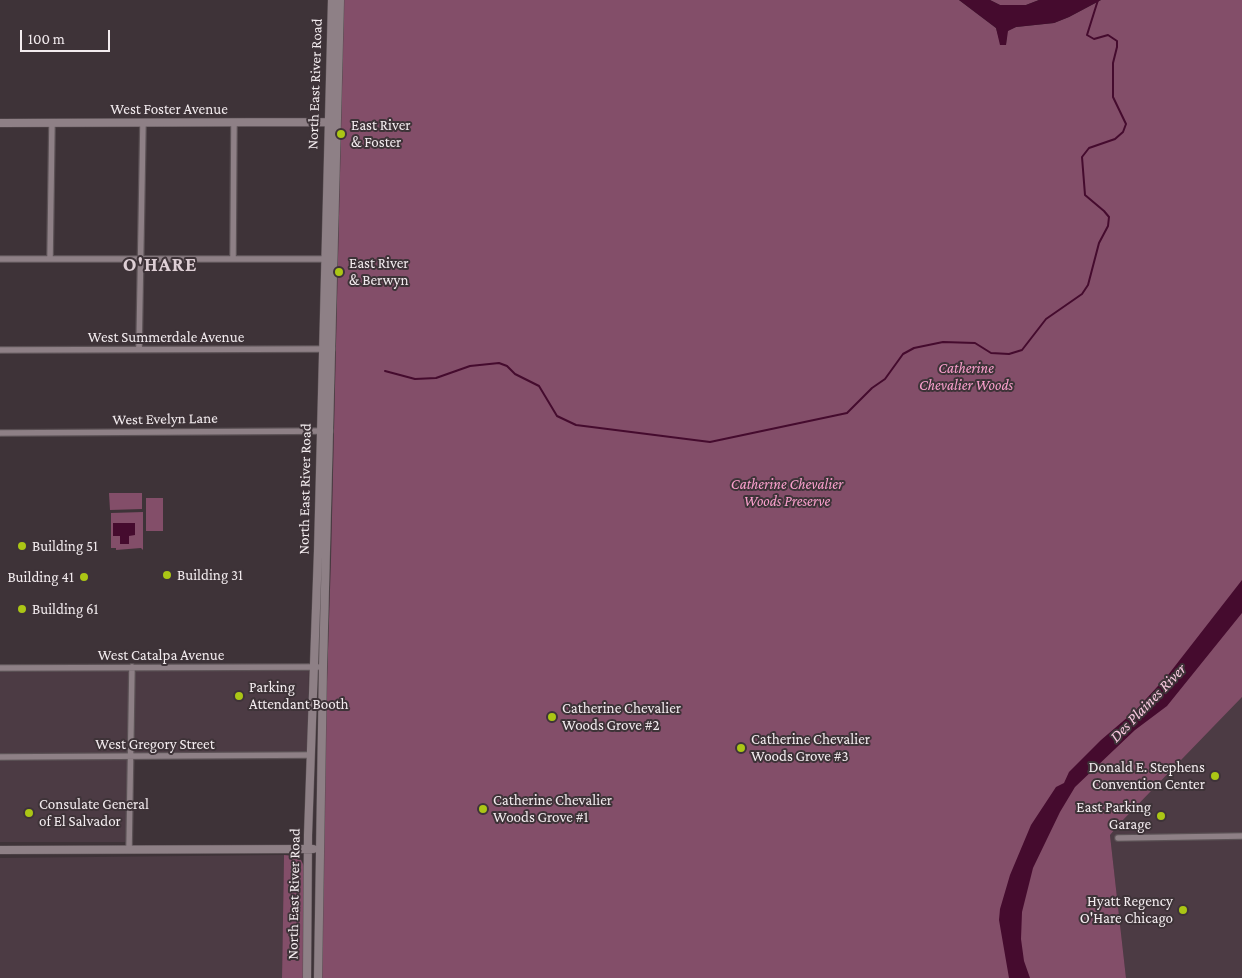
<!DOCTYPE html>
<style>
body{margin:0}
#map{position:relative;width:1242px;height:978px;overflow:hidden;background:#3e3338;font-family:"Crimson Pro",serif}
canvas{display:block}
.scale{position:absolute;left:20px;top:30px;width:90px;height:22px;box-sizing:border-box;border:2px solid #f3ecef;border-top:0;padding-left:6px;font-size:15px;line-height:18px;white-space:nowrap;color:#f3ecef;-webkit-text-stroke:4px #3e3338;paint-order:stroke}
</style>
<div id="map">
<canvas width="1242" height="978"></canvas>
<div class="scale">100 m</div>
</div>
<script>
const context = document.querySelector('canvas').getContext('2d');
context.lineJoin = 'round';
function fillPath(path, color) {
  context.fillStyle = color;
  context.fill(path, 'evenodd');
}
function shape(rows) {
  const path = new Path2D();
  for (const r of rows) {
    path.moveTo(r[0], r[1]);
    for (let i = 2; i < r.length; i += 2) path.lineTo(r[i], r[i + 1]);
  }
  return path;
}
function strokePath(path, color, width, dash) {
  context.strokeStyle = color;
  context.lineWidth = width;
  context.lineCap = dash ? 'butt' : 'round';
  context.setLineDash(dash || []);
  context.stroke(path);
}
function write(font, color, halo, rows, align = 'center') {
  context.font = font + ' "Crimson Pro",serif';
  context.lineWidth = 4;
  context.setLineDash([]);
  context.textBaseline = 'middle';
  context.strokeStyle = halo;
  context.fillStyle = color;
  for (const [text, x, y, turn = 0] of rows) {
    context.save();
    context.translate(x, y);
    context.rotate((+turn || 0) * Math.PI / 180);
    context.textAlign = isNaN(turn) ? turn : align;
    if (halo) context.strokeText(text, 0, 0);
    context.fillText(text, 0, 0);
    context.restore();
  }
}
fillPath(shape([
 [309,668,307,755,130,756,129,842,0,842,0,669],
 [1242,696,1242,978,1126,978,1110,835,1105,835],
 [284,855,282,978,0,978,0,858]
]), '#4c3b44');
fillPath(shape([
 [344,0,959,0,996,28,1001,45,1006,44,1007,31,1016,27,1054,23,1069,17,1101,0,1242,0,1242,697,1121,822,1110,835,1126,978,321,978,324,854,324,773,331,559],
 [990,0,1039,0,1026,5,1000,5],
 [109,493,142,493,142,509,110,510],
 [146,498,163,498,163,531,146,531],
 [143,512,143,550,141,548,116,550,116,548,111,548,111,513],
 [284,855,295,856,301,860,305,868,303,978,282,978]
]), '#834e69');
fillPath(shape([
 [959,0,990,0,1000,5,1026,5,1039,0,1101,0,1069,17,1054,23,1016,27,1008,31,1006,45,1000,45,996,28],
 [113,523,135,523,135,535,129,536,129,544,120,544,120,536,113,536],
 [1242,580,1242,613,1167,706,1135,730,1075,787,1060,812,1033,868,1022,912,1021,939,1024,961,1030,978,1009,978,999,920,1000,909,1010,875,1031,825,1056,787,1064,783,1069,772,1101,740,1136,710,1168,675]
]), '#450b2e');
strokePath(shape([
 [385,371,415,379,436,378,470,366,499,363,507,366,515,374,539,386,557,416,576,425,710,442,847,413,872,388,885,379,903,354,914,348,943,342,975,343,991,353,1009,354,1022,350,1046,319,1082,294,1088,285,1099,243,1108,226,1109,217,1104,211,1085,195,1082,157,1089,148,1115,139,1123,132,1126,124,1113,97,1113,63,1117,47,1117,41,1108,35,1094,39,1087,35,1098,0]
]), '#450b2e', 2);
const street = shape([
 [233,258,234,122],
 [0,259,328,259],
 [50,259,52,123],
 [139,349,143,123],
 [0,350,332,349],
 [0,433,330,431],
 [0,668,318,667],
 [0,757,311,755],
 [1118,838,1242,836],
 [129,850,132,667]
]);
const secondary = shape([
 [0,123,330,122],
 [0,850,313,849],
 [307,978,308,835,318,551,332,0],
 [318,978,323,667,340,0]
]);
strokePath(street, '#5b5155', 8);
strokePath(secondary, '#5b5155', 9);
strokePath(street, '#8e8086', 5.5);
strokePath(secondary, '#8e8086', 8);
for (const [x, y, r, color] of [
 [341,134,5,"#abc615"],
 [339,272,5,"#abc615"],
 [22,546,5,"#abc615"],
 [167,575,5,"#abc615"],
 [84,577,5,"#abc615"],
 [22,609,5,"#abc615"],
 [239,696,5,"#abc615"],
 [552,717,5,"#abc615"],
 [741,748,5,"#abc615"],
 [1215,776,5,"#abc615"],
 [483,809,5,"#abc615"],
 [29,813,5,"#abc615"],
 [1161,816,5,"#abc615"],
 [1183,910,5,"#abc615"]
]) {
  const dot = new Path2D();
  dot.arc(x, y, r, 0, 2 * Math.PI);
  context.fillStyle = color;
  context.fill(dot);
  strokePath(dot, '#3e3338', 2);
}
write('15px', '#f3ecef', '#3e3338', [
 ["North East River Road",315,84,-88],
 ["West Foster Avenue",169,109],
 ["West Summerdale Avenue",166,337],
 ["West Evelyn Lane",165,419,-1],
 ["North East River Road",305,489,-89],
 ["West Catalpa Avenue",161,655],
 ["West Gregory Street",155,744],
 ["North East River Road",294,894,-89]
]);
write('15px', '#f3ecef', '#3e3338', [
 ["East River",351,125],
 ["& Foster",351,142],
 ["East River",349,263],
 ["& Berwyn",349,280],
 ["Building 51",32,546],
 ["Building 31",177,575],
 ["Building 41",74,577,"right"],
 ["Building 61",32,609],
 ["Parking",249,687],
 ["Attendant Booth",249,704],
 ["Catherine Chevalier",562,708],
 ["Woods Grove #2",562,725],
 ["Catherine Chevalier",751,739],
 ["Woods Grove #3",751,756],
 ["Donald E. Stephens",1205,767,"right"],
 ["Convention Center",1205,784,"right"],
 ["Catherine Chevalier",493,800],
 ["Woods Grove #1",493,817],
 ["Consulate General",39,804],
 ["of El Salvador",39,821],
 ["East Parking",1151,807,"right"],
 ["Garage",1151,824,"right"],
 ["Hyatt Regency",1173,901,"right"],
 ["O'Hare Chicago",1173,918,"right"]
], 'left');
write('italic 15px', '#faa0cd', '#3e3338', [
 ["Catherine",966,368],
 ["Chevalier Woods",966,385],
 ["Catherine Chevalier",787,484],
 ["Woods Preserve",787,501]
]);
write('italic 16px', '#f9cae0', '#3e3338', [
 ["Des Plaines River",1148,703,-46]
]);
context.letterSpacing = '1px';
write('bold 20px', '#decfd5', '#3e3338', [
 ["O'HARE",160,265]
]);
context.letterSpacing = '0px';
</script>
